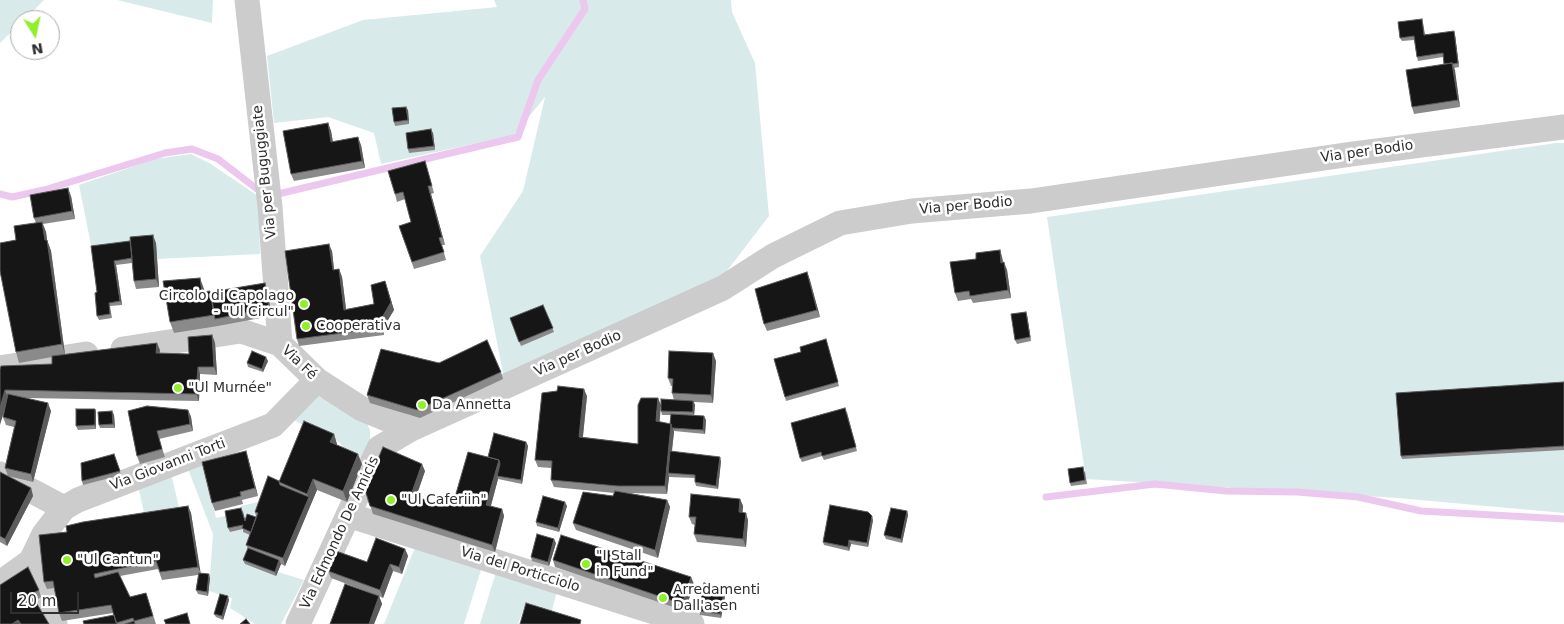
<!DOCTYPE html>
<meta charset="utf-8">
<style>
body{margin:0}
#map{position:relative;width:1564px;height:624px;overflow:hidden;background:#fff;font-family:"DejaVu Sans",sans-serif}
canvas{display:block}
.north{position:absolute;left:10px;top:10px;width:50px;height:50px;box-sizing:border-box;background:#fff;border:1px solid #acacac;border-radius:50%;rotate:170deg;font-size:14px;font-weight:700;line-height:20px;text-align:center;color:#2f2f2f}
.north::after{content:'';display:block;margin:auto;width:18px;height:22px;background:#8fef29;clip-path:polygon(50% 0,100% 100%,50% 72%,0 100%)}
.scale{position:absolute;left:10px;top:592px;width:69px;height:22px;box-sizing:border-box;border:2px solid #2f2f2f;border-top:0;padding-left:6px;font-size:15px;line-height:18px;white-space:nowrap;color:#2f2f2f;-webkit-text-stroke:4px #fff;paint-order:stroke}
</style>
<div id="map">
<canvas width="1564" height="624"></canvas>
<div class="north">N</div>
<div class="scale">20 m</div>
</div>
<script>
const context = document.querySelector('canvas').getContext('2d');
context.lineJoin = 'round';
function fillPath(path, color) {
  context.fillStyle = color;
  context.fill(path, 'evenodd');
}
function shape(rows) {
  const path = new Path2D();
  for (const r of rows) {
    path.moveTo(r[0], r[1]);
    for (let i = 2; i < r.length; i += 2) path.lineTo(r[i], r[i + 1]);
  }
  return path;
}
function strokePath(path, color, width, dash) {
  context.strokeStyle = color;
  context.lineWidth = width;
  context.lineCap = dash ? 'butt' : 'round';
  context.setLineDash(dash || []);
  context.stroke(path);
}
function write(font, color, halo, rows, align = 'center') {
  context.font = font + ' "DejaVu Sans",sans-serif';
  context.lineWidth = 5;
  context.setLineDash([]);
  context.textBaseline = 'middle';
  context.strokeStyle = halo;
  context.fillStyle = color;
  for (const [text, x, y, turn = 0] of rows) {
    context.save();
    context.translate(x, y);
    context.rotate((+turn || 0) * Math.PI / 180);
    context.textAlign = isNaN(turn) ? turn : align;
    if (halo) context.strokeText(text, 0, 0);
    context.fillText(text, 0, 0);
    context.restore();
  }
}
fillPath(shape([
 [0,0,44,0,24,20,20,20,20,23,0,43],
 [117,0,213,0,212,23],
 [494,0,731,0,732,12,755,63,769,216,723,276,504,378,480,256,523,191,545,97,514,135,381,164,374,133,328,117,274,123,267,56,363,20,497,7],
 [1556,143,1564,143,1564,513,1398,498,1086,479,1047,217],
 [191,154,211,164,258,196,260,254,157,259,92,250,79,185,155,159],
 [318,396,364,417,370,430,370,441,362,461,348,454,339,442,291,419],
 [203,463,216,518,242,512,241,506,262,501,244,532,255,537,278,572,304,580,281,624,255,624,230,608,232,598,209,591,213,534,188,469],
 [171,473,180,512,145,518,138,485],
 [416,545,481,570,464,624,384,624],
 [496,572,557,591,551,614,524,607,518,624,480,624]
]), '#d9eaea');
strokePath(shape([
 [0,194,12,197,44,190,165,153,192,149,218,159,257,189],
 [278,194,518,137,538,80,585,9,583,0],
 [1046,497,1155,484,1226,491,1297,492,1358,497,1421,511,1564,519]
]), '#ecc8ee', 7);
strokePath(shape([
 [247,0,270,207,280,344],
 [123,349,241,331,280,344,317,380,362,409,411,429],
 [0,368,86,354],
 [0,474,64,508],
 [348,515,692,624],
 [31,561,55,624],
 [0,583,31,561,44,534,64,508,78,500,273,425,317,380],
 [298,624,379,448,411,429,723,288,773,256,840,223,912,211,1031,201,1352,154,1564,127]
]), '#ccc', 25);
fillPath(shape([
 [1423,23,1425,34,1455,35,1459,67,1454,68,1460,107,1414,114,1412,107,1444,64,1443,57,1418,61,1417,57,1414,40,1402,41,1400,38],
 [408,110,409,124,395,126,394,122],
 [328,123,331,131,333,142,361,145,365,168,294,181,291,174],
 [433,133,435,150,409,153,408,149],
 [427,168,434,193,431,194,445,245,442,245,446,260,414,269,399,226,411,222,405,199,397,202,395,194],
 [71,196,75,219,43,224,46,232,47,240,51,251,65,354,160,350,159,353,189,354,212,335,215,343,217,375,200,374,199,401,26,398,51,411,33,482,8,476,5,468,14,427,6,425,3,417,5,406,0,369,52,364,52,357,19,363,16,352,16,240,36,223,34,218],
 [156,243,159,287,136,289,134,281,132,263,116,265,122,305,110,306,112,318,99,320,97,316,97,292,91,246],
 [1000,250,1002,257,1003,262,1007,270,1011,298,973,303,971,299,958,301,955,293,976,259],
 [332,251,334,270,339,269,342,277,346,309,374,304,385,281,394,310,383,328,384,335,299,346,297,339],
 [807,272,820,317,767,331,764,324],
 [265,283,268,290,271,316,218,326,174,333,170,322,204,289,205,292,211,292],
 [543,305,554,332,521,346,510,318],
 [1027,315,1031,341,1017,344,1015,340],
 [826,339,839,386,786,401,774,359,801,352],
 [268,361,263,372,248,367,247,363],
 [716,361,713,403,694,402,695,405,694,415,706,420,705,434,674,431,672,452,721,461,718,489,696,486,695,482,695,478,669,477,667,494,629,493,667,500,670,507,658,558,576,530,573,523,613,496,614,493,554,487,551,480,551,468,538,467,535,460,587,396,583,437,638,444,660,422,670,424,671,415,662,415,661,411,674,400,672,393,672,386,671,386,668,378],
 [439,363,501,372,503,379,420,418,370,403,367,395],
 [1564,382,1564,450,1402,459,1401,456],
 [95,409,96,412,96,429,78,430,76,426],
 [188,410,191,417,193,431,159,439,165,457,140,464,137,456,128,411],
 [112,411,114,415,115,428,100,428,99,425],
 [847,412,857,451,824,460,822,456,802,462,800,458],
 [334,434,337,445,362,464,347,502,317,490,285,566,281,564,276,576,245,564,243,560,248,548,246,545,250,535,243,532,243,529,230,532,228,528,243,511,245,520,256,517,255,512,279,481],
 [526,442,528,446,522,484,498,479,491,506,502,509,504,516,495,552,373,514,365,490,425,471,416,497,441,505,455,497,488,457],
 [114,454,121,475,83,485,82,481],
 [248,458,258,496,242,500,243,504,215,511,212,503],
 [1085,471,1087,484,1071,486,1070,483],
 [0,472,31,488,33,496,7,546,0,542],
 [740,499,743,506,742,513,748,520,746,547,697,542,694,534,695,525,692,524,689,517],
 [188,506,191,513,200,573,210,578,208,596,198,594,196,590,198,575,162,580,158,569,120,576,130,597,146,593,156,624,84,624,114,615,113,613,62,621,59,613,54,588,47,589,44,582,67,532],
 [567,506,559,532,537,526,536,522],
 [907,511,908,515,902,543,886,539,884,535],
 [873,520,868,547,851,544,849,551,824,545,823,542],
 [556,543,549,566,532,561,531,557],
 [405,549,408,556,402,574,393,571,383,598,379,596,382,604,374,624,330,624,376,595,331,578,328,571,367,562],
 [553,560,694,584,685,611,555,567],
 [0,585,39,590,41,597,35,600,49,624,0,624],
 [725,587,726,591,721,618,700,615,699,611],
 [229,600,223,620,216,617,214,614]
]), '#8a8a8a');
fillPath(shape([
 [1454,31,1455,35,1459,67,1458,63],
 [1452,63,1455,70,1460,107,1458,100],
 [406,107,408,110,409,124,408,120],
 [328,123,331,131,334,149,331,142],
 [431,129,433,133,435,150,434,146],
 [358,137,361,145,365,168,362,161],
 [428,186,431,194,445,245,442,237],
 [68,188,71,196,75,219,72,211],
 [42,222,46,232,47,240,51,251,65,355,62,344],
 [153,235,156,243,159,287,156,279],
 [329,244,332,251,335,278,333,270],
 [1000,250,1002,257,1004,270,1001,263],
 [114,261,116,265,122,305,120,301],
 [1004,262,1007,270,1011,298,1008,290],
 [339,269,342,277,347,317,344,310],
 [807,272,810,280,820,317,817,310],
 [200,278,204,289,206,303,202,292],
 [385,281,394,310,383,328,384,335,381,328,380,321],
 [265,283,268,290,271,316,269,308],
 [1026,312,1027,315,1031,341,1030,337],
 [212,335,215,343,217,375,214,367],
 [157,343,160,350,159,361,156,353],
 [713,353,716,361,713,403,711,395],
 [266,357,268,361,263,372,262,369],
 [198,367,200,374,199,401,196,394],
 [584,389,587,396,582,444,579,437],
 [5,390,8,398,0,425,0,408],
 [658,398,661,405,659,429,656,421],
 [693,401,695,405,694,416,693,412],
 [48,403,51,411,33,482,31,474],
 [95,409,96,412,96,429,95,425],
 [188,410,191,417,193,431,190,424],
 [112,411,114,415,115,428,113,424],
 [704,416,706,420,705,434,703,430],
 [671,424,674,432,669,473,668,473,669,477,667,494,665,486],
 [334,434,337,444,334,453,330,442],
 [526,442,528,446,522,484,521,480],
 [246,451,248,458,258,496,255,488],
 [358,454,362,464,347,502,343,491],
 [720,457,721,461,718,489,716,486],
 [499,460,502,468,497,476,498,479,489,512,486,505],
 [422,464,425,471,414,503,411,495],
 [313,479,317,490,311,504,307,494],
 [31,488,33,496,7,546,5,539],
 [309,497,311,504,285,566,283,558],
 [740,499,743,506,742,520,739,512],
 [667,500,670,507,658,558,655,550],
 [565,502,567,506,559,532,558,528],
 [188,506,191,513,201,575,198,567],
 [502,509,504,516,495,552,492,545],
 [907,511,908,515,902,543,901,539],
 [746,513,748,520,746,547,743,539],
 [872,516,873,520,868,547,867,543],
 [554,539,556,543,549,566,548,562],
 [849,540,851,544,849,551,848,547],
 [405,549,408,556,402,574,399,567],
 [279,560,281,564,276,576,275,572],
 [390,564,393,571,383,598,380,590],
 [209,574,210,578,208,596,207,592],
 [691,577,694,584,685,611,682,604],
 [725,587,726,591,721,618,720,614],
 [228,596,229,600,223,620,222,616],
 [379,596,382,604,374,624,369,624],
 [18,620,20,624,12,624]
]), '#5c5c5c');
const building = shape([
 [1422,19,1424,35,1454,31,1458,63,1452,64,1452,63,1444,64,1443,53,1417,57,1414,36,1400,38,1398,22,1422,19],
 [1452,63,1458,100,1412,107,1406,70,1452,63],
 [406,107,408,120,394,122,392,108,406,107],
 [328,123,331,142,358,137,362,161,291,174,283,131,328,123],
 [431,129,434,146,408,149,406,133,431,129],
 [425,161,432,186,428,186,442,237,439,238,444,252,412,262,399,226,411,222,403,192,395,194,388,171,425,161],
 [68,188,72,211,34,218,30,195,68,188],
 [42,222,45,240,47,240,62,344,16,352,0,271,0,243,16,240,14,226,42,222],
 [153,235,156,279,134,281,130,237,153,235],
 [130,241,132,258,114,261,120,301,109,303,110,314,97,316,95,293,97,292,91,246,130,241],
 [329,244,333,270,339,269,344,310,374,304,371,285,385,281,391,302,380,321,381,328,297,339,285,251,329,244],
 [1000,250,1001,263,1004,262,1008,290,970,296,969,291,955,293,950,262,976,259,976,253,1000,250],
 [807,272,817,310,764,324,755,289,807,272],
 [200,278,202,292,210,291,214,315,170,322,163,281,200,278],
 [265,283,269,308,215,319,211,292,265,283],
 [543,305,553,328,519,342,510,318,543,305],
 [1026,312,1030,337,1015,340,1011,314,1026,312],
 [212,335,214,367,198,367,196,394,5,390,0,408,0,369,1,366,52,364,52,356,157,343,156,353,189,354,188,337,212,335],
 [826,339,838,382,785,397,774,359,801,352,800,347,826,339],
 [487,340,501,372,417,410,367,395,381,349,439,363,487,340],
 [252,351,266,357,262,369,247,363,252,351],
 [669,351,713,353,711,395,672,393,673,379,668,378,669,351],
 [1564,382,1564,446,1401,456,1396,393,1564,382],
 [558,386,584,389,579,437,638,444,638,405,641,398,658,398,656,421,671,424,665,486,618,486,551,480,552,461,535,460,542,393,557,391,558,386],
 [8,394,48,403,31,474,5,468,16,421,3,417,8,394],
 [661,399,693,401,693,412,661,411,661,399],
 [147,406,188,410,190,424,157,431,162,449,137,456,128,411,147,406],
 [845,408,856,447,822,456,821,452,800,458,791,423,845,408],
 [76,409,95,409,95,425,76,426,76,409],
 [112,411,113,424,99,425,98,412,112,411],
 [671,414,704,416,703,430,672,428,671,424,670,424,671,414],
 [304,421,334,434,330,442,358,454,343,491,313,479,307,494,279,482,304,421],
 [494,433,526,442,521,480,497,476,500,464,499,460,488,457,494,433],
 [383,447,422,464,411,495,441,505,444,495,455,497,468,452,499,460,486,505,502,509,492,545,370,506,365,490,383,447],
 [246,451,255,488,240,492,241,496,212,503,202,462,246,451],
 [670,451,720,457,716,486,695,482,695,475,668,473,670,451],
 [114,454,120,471,82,481,81,463,114,454],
 [1083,467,1085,480,1070,483,1068,469,1083,467],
 [0,472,31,488,5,539,0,536,0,472],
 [268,476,279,481,279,482,280,485,309,497,283,558,246,545,258,513,255,512,268,476],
 [615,491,667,500,655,550,573,523,583,492,613,496,615,491],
 [691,494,740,499,739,512,746,513,743,539,694,534,696,517,689,517,691,494],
 [543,496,565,502,558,528,536,522,543,496],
 [830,505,868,512,872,516,867,543,849,540,848,547,823,542,830,505],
 [188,506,198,567,160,572,156,561,94,574,95,578,118,572,130,597,146,593,153,616,134,621,133,618,116,623,111,605,59,613,53,581,44,582,39,535,67,532,66,526,83,522,188,506],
 [241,508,245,521,247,514,256,517,251,532,242,528,243,525,228,528,225,511,241,508],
 [891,508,907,511,901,539,884,535,891,508],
 [537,534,554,539,548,562,531,557,537,534],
 [561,535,691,577,682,604,553,560,561,535],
 [376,538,405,549,399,567,390,564,380,590,328,571,336,551,367,562,376,538],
 [248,548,279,560,275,572,243,560,248,548],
 [28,567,39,590,31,594,49,624,21,624,18,620,12,624,0,624,0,585,28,567],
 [199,573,209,574,207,592,196,590,199,573],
 [704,583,725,587,720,614,699,611,704,583],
 [345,584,379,596,369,624,330,624,345,584],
 [220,594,228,596,222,616,214,614,220,594],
 [526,603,581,620,580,624,520,624,526,603],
 [187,613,190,624,165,624,166,624,164,620,187,613],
 [114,615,117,624,84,624,83,621,114,615],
 [246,619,250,624,240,624,246,619],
 [134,621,135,624,125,624,134,621]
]);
fillPath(building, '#161616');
strokePath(building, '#5c5c5c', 1);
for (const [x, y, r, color] of [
 [304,304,5,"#8fef29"],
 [306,326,5,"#8fef29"],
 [178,388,5,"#8fef29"],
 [422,405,5,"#8fef29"],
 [391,500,5,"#8fef29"],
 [67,560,5,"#8fef29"],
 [586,564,5,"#8fef29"],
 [663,598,5,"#8fef29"]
]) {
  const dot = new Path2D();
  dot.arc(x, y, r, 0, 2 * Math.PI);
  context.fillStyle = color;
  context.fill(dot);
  strokePath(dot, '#fff', 2);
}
write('14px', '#2f2f2f', '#fff', [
 ["Via per Bodio",1367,152,-8],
 ["Via per Buguggiate",265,172,-96],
 ["Via per Bodio",966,206,-5],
 ["Via per Bodio",578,354,-24],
 ["Via Fé",299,363,43],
 ["Via Giovanni Torti",168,465,-21],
 ["Via Edmondo De Amicis",340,533,-65],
 ["Via del Porticciolo",520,570,17]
]);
write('14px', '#2f2f2f', '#fff', [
 ["Circolo di Capolago",294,296,"right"],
 ["- \"Ul Circul\"",294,312,"right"],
 ["Cooperativa",316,326],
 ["\"Ul Murnée\"",188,388],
 ["Da Annetta",432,405],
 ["\"Ul Caferiin\"",401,500],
 ["\"I Stall",596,556],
 ["in Fund\"",596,572],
 ["\"Ul Cantun\"",77,560],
 ["Arredamenti",673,590],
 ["Dall'asen",673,606]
], 'left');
</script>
